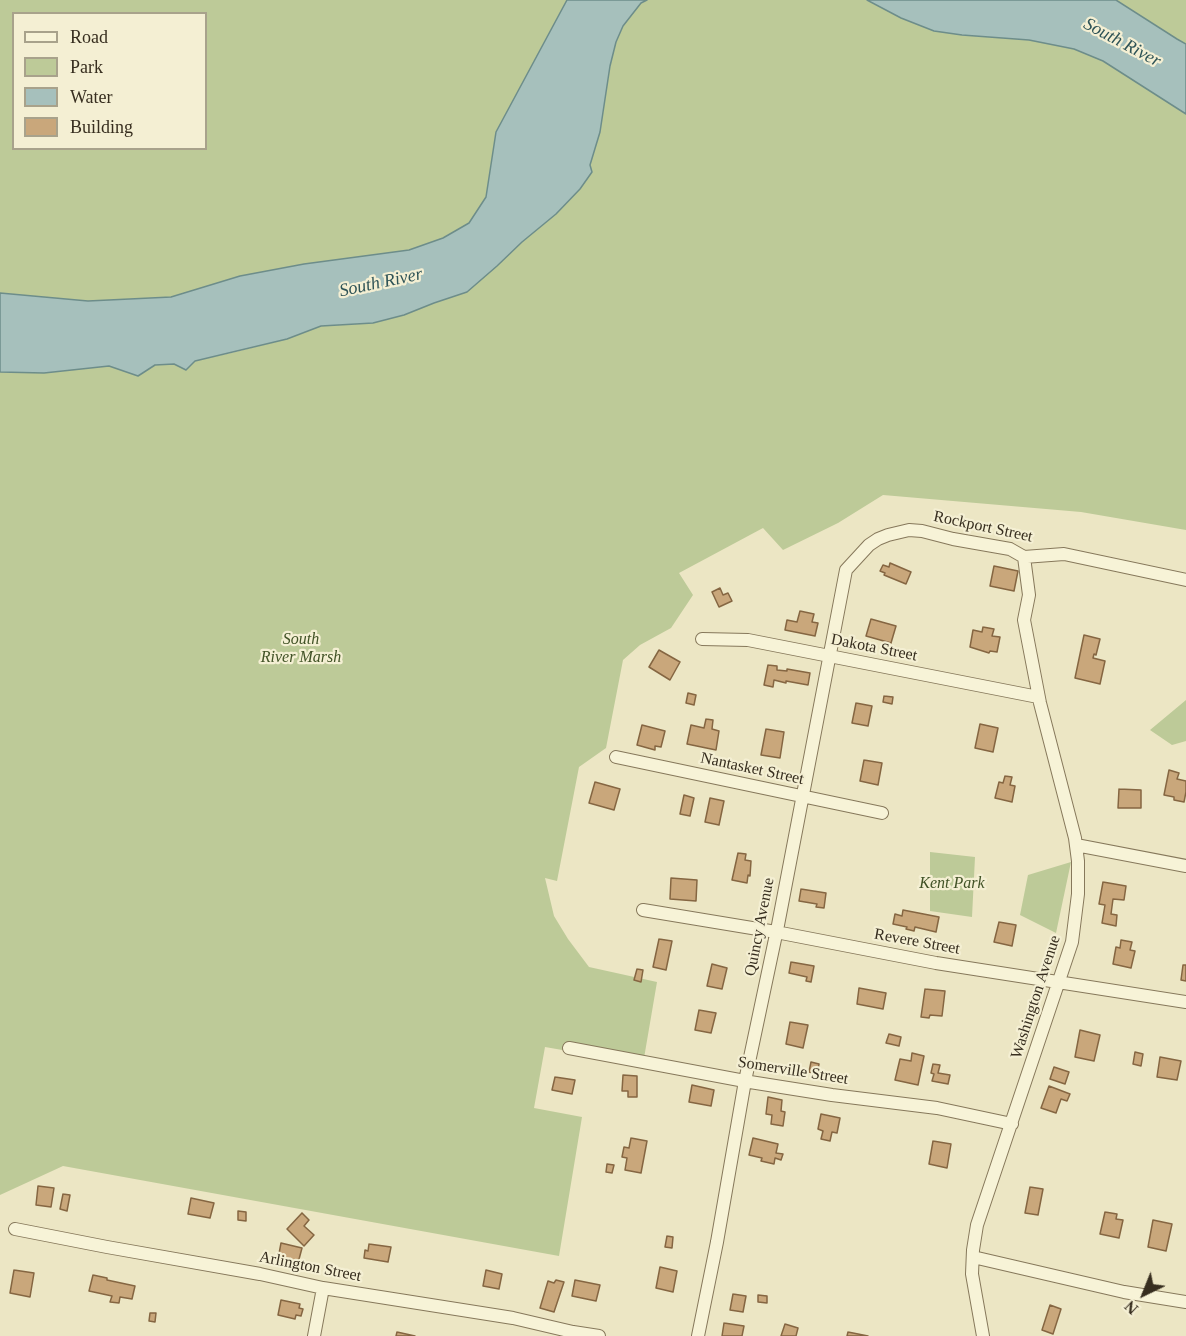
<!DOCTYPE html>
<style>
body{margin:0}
#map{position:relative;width:1186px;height:1336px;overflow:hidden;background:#ece6c4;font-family:Georgia,serif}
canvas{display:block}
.legend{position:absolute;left:12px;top:12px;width:195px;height:138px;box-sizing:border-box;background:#f4efd3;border:2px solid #a8a28b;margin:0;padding:8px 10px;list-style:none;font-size:18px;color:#372e1f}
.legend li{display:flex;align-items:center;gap:12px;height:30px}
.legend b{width:30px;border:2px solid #a8a28b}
.north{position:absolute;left:1114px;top:1264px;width:60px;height:60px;-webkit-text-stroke:4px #f4efd3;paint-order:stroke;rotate:223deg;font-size:16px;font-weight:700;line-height:24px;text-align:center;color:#372e1f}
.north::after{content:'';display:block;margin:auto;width:21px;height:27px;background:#372e1f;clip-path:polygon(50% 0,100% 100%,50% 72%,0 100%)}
</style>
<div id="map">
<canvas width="1186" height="1336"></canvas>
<ul class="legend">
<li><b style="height:8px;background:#f7f3d7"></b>Road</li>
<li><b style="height:16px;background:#bdca98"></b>Park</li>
<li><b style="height:16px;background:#a6c0bc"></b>Water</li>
<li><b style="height:16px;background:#c9a77b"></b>Building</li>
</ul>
<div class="north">N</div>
</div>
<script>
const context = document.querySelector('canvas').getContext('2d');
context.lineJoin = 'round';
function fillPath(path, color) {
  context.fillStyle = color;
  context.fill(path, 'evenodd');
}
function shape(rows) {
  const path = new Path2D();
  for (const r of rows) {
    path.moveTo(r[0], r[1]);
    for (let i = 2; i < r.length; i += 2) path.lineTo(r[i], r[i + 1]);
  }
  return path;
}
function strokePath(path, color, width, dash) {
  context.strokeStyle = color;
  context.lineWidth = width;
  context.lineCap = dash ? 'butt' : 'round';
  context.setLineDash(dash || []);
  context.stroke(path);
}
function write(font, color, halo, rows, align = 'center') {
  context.font = font + ' Georgia,serif';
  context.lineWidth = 4.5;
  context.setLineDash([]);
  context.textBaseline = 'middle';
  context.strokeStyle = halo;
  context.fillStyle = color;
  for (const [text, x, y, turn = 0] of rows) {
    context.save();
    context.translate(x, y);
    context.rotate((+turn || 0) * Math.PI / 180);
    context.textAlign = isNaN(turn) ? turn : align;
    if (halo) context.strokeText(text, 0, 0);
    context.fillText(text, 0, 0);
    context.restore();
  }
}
fillPath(shape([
 [0,0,567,0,496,132,486,197,469,223,443,238,409,250,304,264,240,276,171,297,88,301,0,293],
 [14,14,206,14,206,148,14,148],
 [647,0,867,0,901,18,934,31,962,35,1029,40,1074,49,1103,61,1186,114,1186,530,1081,512,883,495,838,523,783,550,763,528,679,573,693,595,671,628,640,645,623,660,606,748,579,767,557,881,545,878,554,916,568,939,589,967,657,982,643,1064,545,1047,534,1108,582,1117,559,1256,63,1166,0,1195,0,372,44,373,109,366,138,376,155,365,194,361,231,353,287,339,321,326,373,323,404,315,434,303,497,266,522,242,556,214,580,189,592,172,590,165,600,132,610,66,616,42,623,26,641,3],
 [1116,0,1186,0,1186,44,1177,39],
 [1186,700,1186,741,1172,745,1150,730],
 [930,852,975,857,972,917,930,911],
 [1071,862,1056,933,1020,915,1028,875]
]), '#bdca98');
const water = shape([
 [567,0,647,0,641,3,623,26,616,42,610,66,600,132,590,165,592,172,580,189,556,214,522,242,497,266,467,292,434,303,404,315,373,323,321,326,287,339,195,361,186,370,174,364,155,365,138,376,109,366,44,373,0,372,0,293,88,301,171,297,240,276,304,264,409,250,443,238,469,223,486,197,496,132,567,0],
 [867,0,1116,0,1177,39,1186,44,1186,114,1103,61,1074,49,1029,40,962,35,934,31,901,18,867,0]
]);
fillPath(water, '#a6c0bc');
strokePath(water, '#6d8d8a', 1.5);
const building = shape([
 [890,563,911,572,906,584,884,575,885,573,880,571,883,565,889,567,890,563],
 [994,566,1018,571,1014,591,990,586,994,566],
 [720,588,723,595,728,593,732,601,719,607,712,592,720,588],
 [800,611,814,614,812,622,818,623,815,636,785,630,787,620,797,622,800,611],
 [871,619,896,626,891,643,866,636,871,619],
 [983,627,994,629,992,636,1000,637,997,652,990,651,989,653,970,647,973,630,982,632,983,627],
 [1084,635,1100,639,1096,655,1094,654,1093,658,1105,661,1100,684,1075,678,1084,635],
 [659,650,680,662,670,680,649,667,659,650],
 [768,665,777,666,777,670,787,671,787,669,810,673,808,685,786,681,786,683,774,680,773,687,764,685,768,665],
 [688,693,696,695,694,705,686,703,688,693],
 [884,696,893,697,892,704,883,702,884,696],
 [856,703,872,706,868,726,852,723,856,703],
 [706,719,713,720,712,729,719,731,716,750,687,744,691,725,704,728,706,719],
 [980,724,998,728,993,752,975,748,980,724],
 [642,725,665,731,661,747,655,746,655,750,637,745,642,725],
 [766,729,784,732,780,758,761,755,766,729],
 [864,760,882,763,878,785,860,781,864,760],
 [1169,770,1179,773,1177,779,1186,781,1186,792,1184,802,1174,800,1174,797,1164,795,1169,770],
 [1005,776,1012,777,1010,785,1015,786,1012,802,995,798,999,782,1003,783,1005,776],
 [595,782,620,789,614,810,589,803,595,782],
 [1119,789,1141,790,1141,808,1118,808,1119,789],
 [684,795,694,798,690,816,680,814,684,795],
 [710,798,724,801,719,825,705,822,710,798],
 [738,853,746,854,745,860,751,861,750,876,748,875,747,883,732,880,738,853],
 [671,878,697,880,696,901,670,899,671,878],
 [1103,882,1126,886,1124,900,1113,899,1111,914,1117,915,1116,926,1102,923,1105,905,1099,904,1103,882],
 [801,889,826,893,824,908,816,907,817,904,799,901,801,889],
 [903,910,939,917,936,932,915,927,914,931,906,929,907,927,893,924,895,914,902,916,903,910],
 [999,922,1016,925,1012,946,994,942,999,922],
 [659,939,672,941,666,970,653,967,659,939],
 [1121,940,1132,942,1130,950,1135,951,1131,968,1113,964,1116,947,1120,948,1121,940],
 [791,962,814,966,811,982,806,981,807,977,789,973,791,962],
 [712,964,727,968,722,989,707,986,712,964],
 [1183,965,1186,965,1186,981,1181,980,1183,965],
 [637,969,643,970,641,982,634,980,637,969],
 [859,988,886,993,883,1009,857,1004,859,988],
 [925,989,945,991,942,1016,930,1015,929,1018,921,1017,925,989],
 [699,1010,716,1013,711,1033,695,1030,699,1010],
 [790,1022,808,1025,803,1048,786,1044,790,1022],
 [1080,1030,1100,1035,1094,1061,1075,1057,1080,1030],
 [889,1034,901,1037,899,1046,886,1043,889,1034],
 [1135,1052,1143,1054,1141,1066,1133,1064,1135,1052],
 [912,1053,924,1056,918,1085,895,1080,900,1059,911,1061,912,1053],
 [1160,1057,1181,1061,1177,1080,1157,1077,1160,1057],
 [811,1062,819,1064,817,1074,809,1072,811,1062],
 [933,1064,940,1065,938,1073,950,1075,948,1084,932,1081,934,1074,931,1073,933,1064],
 [1054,1067,1069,1072,1065,1084,1050,1079,1054,1067],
 [623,1075,637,1076,637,1097,628,1097,628,1091,622,1091,623,1075],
 [555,1077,575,1080,572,1094,552,1090,555,1077],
 [692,1085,714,1090,711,1106,689,1102,692,1085],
 [1049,1086,1070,1094,1067,1101,1061,1099,1056,1113,1041,1108,1049,1086],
 [768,1097,782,1100,781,1111,785,1112,783,1126,771,1124,772,1115,766,1114,768,1097],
 [821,1114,840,1118,837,1133,832,1132,830,1141,821,1139,823,1131,818,1129,821,1114],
 [631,1138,647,1141,641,1173,625,1170,627,1158,622,1157,624,1147,629,1148,631,1138],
 [753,1138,778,1144,776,1153,783,1154,781,1160,775,1158,774,1164,761,1161,762,1158,749,1155,753,1138],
 [933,1141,951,1144,947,1168,929,1164,933,1141],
 [607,1164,614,1165,612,1173,606,1172,607,1164],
 [38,1186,54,1188,51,1207,36,1205,38,1186],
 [1030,1187,1043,1189,1038,1215,1025,1213,1030,1187],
 [63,1194,70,1195,67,1211,60,1209,63,1194],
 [191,1198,214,1203,210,1218,188,1214,191,1198],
 [238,1211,246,1212,246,1221,238,1220,238,1211],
 [1105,1212,1117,1214,1116,1219,1123,1220,1119,1238,1100,1234,1105,1212],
 [302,1213,309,1220,304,1226,314,1235,304,1246,287,1229,302,1213],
 [1153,1220,1172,1224,1166,1251,1148,1247,1153,1220],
 [667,1236,673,1237,672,1248,665,1247,667,1236],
 [281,1243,302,1248,298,1263,278,1259,281,1243],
 [369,1244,391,1247,388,1262,364,1258,365,1250,368,1251,369,1244],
 [660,1267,677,1271,673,1292,656,1288,660,1267],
 [14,1270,34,1273,30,1297,10,1293,14,1270],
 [486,1270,502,1274,499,1289,483,1286,486,1270],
 [93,1275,107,1278,107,1280,135,1286,132,1299,120,1297,119,1303,110,1302,112,1296,89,1291,93,1275],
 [556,1280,564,1282,554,1312,540,1308,548,1281,554,1283,556,1280],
 [575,1280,600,1285,596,1301,572,1296,575,1280],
 [733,1294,746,1296,743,1312,730,1310,733,1294],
 [758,1295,767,1296,767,1303,758,1302,758,1295],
 [281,1300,300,1304,299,1308,303,1309,301,1316,296,1315,295,1319,278,1315,281,1300],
 [1050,1305,1061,1309,1053,1334,1042,1330,1050,1305],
 [150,1313,156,1313,155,1322,149,1321,150,1313],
 [724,1323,744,1326,742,1336,722,1336,724,1323],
 [785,1324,798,1328,796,1336,781,1336,785,1324],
 [397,1332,415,1336,396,1336,397,1332],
 [848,1332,868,1336,847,1336,848,1332]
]);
fillPath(building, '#c9a77b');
strokePath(building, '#856642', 1.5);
const street = shape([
 [702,639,748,640,1038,697],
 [616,757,882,813],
 [1076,845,1186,866],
 [643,910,776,932,936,963,1186,1002],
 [569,1048,750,1082,832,1095,937,1108,1012,1124],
 [15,1229,107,1247,260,1274,323,1288,513,1318,573,1332,599,1336],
 [973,1257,1124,1292,1186,1302],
 [314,1336,323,1288],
 [698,1336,717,1242,745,1081,778,925,846,570,869,545,878,539,888,535,909,530,922,531,953,539,1010,549,1024,557,1064,554,1186,580],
 [983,1336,972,1274,973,1250,977,1225,1072,942,1078,894,1078,861,1075,838,1040,703,1024,620,1029,595,1024,557]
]);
strokePath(street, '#86785b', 14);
strokePath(street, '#f7f3d7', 12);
write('16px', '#372e1f', '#f4efd3', [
 ["Rockport Street",983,527,12],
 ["Dakota Street",874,648,11],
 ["Nantasket Street",752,769,12],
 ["Quincy Avenue",760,927,-79],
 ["Revere Street",917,942,10],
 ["Washington Avenue",1036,997,-72],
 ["Somerville Street",793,1071,9],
 ["Arlington Street",310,1267,11]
]);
write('italic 16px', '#415226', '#f4efd3', [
 ["South",301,640],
 ["River Marsh",301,658],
 ["Kent Park",952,884]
]);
write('italic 18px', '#2e5356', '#f4efd3', [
 ["South River",1122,43,28],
 ["South River",381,283,-12]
]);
</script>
